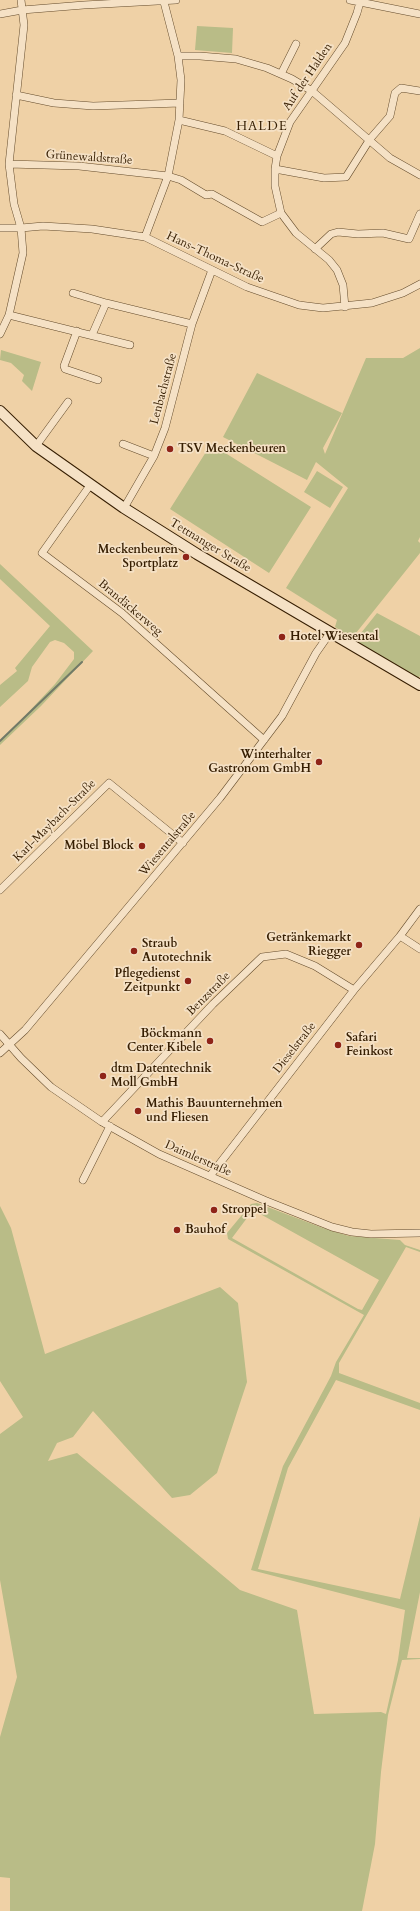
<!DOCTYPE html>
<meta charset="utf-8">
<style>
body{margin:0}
canvas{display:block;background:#efd1a6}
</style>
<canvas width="420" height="1911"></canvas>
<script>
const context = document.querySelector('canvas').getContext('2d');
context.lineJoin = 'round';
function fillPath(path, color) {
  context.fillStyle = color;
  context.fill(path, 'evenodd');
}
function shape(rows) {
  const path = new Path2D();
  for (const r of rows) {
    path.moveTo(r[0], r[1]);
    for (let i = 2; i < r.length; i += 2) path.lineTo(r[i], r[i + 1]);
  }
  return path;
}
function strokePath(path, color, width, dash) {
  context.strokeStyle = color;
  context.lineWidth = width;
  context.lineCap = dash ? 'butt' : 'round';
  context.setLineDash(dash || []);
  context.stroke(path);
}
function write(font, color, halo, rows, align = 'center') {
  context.font = font + ' Cardo,serif';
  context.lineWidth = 3.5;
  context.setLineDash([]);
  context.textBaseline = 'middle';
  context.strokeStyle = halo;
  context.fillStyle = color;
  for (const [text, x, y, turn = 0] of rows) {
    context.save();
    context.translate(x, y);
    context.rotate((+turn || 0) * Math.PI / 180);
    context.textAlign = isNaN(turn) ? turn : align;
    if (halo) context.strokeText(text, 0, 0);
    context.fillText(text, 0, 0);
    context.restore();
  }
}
fillPath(shape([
 [197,26,233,28,232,53,195,50],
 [420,348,420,537,418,541,420,543,420,553,352,638,335,627,337,620,286,588,348,488,316,462,307,480,223,437,257,373,342,413,323,448,325,454,366,358,403,358],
 [1,350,41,362,32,391,22,381,24,375,11,363,0,360],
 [211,444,311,507,269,573,170,509],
 [317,471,343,487,330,508,304,492],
 [0,564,93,651,41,706,0,745,0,742,55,684,74,659,74,652,64,643,55,640,50,642,32,667,28,681,0,707,0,685,17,671,15,668,50,626,0,579],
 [377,613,420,636,420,676,418,678,358,642,357,638],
 [257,1203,323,1228,349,1236,400,1240,405,1245,420,1250,420,1252,406,1247,339,1363,339,1373,420,1403,420,1410,336,1380,288,1468,258,1569,400,1599,420,1516,420,1592,407,1658,420,1658,420,1659,402,1660,388,1715,381,1772,375,1844,362,1911,10,1911,10,1878,0,1877,0,1737,17,1677,0,1580,0,1434,23,1417,0,1381,0,1206,11,1228,45,1354,220,1287,238,1303,247,1382,217,1473,190,1495,172,1498,93,1411,73,1437,57,1443,48,1461,77,1453,240,1590,297,1610,314,1714,381,1712,386,1714,398,1660,405,1610,251,1570,283,1466,331,1376,336,1362,364,1315,228,1239,227,1233,251,1204],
 [253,1210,379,1280,362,1310,358,1309,232,1238]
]), '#b9bc87');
strokePath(shape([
 [0,741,82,662]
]), '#727a67', 2);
const street = shape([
 [350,0,420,14],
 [0,14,22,10,84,5,176,0],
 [178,56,200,56,236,59,267,68,292,79,312,91,390,158,420,175],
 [281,74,296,44],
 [16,95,54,103,93,106,180,103],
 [179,120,225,131,277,156],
 [9,164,79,166,168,176,181,180,206,195,212,194,262,222,281,213],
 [275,169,324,178,346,177,370,139,390,116,395,93,401,88,420,91],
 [0,228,21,228,43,226,92,229,145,237,247,287,299,305,323,308,372,303,403,293,420,284],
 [145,237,168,176,179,120,181,80,178,56,164,2],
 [315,249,331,234,338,232,358,234,383,233,409,239,420,214],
 [73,293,106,303],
 [345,307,343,285,337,270,329,260,296,233,281,213,275,186,275,169,277,156,290,122,345,43,357,13,360,2],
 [9,315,130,345],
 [77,331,64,366,65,369,98,380],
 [0,334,9,315,23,253,21,228,14,204,9,164,24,25,21,0],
 [92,335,106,303,192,324],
 [123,444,154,456],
 [36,446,68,402],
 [91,484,42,553,122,613,264,740],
 [124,508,154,456,165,428,192,324,212,270],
 [0,890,109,783,183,843],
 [400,936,420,909],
 [0,1034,21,1058,51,1087,102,1122,159,1154,264,1200,332,1227,352,1232,371,1234,420,1233],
 [0,1053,25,1030,220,798,282,716,316,653,330,633],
 [102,1122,213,1004,262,957,286,954,315,966,354,990],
 [210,1176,354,990,400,936,420,949],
 [83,1180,110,1126]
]);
const secondary = shape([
 [0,411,36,446,124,508,197,554,420,685]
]);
strokePath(street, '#644b2b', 8);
strokePath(secondary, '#361e02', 12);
strokePath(street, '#f5e1c5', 7);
strokePath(secondary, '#f5e1c5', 10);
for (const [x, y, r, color] of [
 [170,449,4,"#8f2418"],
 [186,557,4,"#8f2418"],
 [282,637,4,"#8f2418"],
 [319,762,4,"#8f2418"],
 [142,846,4,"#8f2418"],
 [359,945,4,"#8f2418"],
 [134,951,4,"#8f2418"],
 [188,981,4,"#8f2418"],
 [210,1041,4,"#8f2418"],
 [338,1045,4,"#8f2418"],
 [103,1076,4,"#8f2418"],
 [138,1111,4,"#8f2418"],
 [214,1210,4,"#8f2418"],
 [177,1230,4,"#8f2418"]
]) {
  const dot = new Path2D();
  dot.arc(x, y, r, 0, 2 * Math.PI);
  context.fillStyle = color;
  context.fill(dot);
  strokePath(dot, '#f5e1c5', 1.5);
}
write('12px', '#361e02', '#f5e1c5', [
 ["Auf der Halden",308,77,-56],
 ["Grünewaldstraße",89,158,4],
 ["Hans-Thoma-Straße",215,258,25],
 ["Lenbachstraße",164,389,-75],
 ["Tettnanger Straße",210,546,31],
 ["Brandäckerweg",130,608,40],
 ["Karl-Maybach-Straße",55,821,-45],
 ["Wiesentalstraße",168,844,-50],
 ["Benzstraße",209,994,-45],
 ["Dieselstraße",295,1048,-52],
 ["Daimlerstraße",198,1159,24]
]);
write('bold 12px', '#361e02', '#f5e1c5', [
 ["TSV Meckenbeuren",178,449],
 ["Meckenbeuren",178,550,"right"],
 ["Sportplatz",178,564,"right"],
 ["Hotel Wiesental",290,637],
 ["Winterhalter",311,755,"right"],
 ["Gastronom GmbH",311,769,"right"],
 ["Möbel Block",134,846,"right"],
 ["Getränkemarkt",351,938,"right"],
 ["Riegger",351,952,"right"],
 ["Straub",142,944],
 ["Autotechnik",142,958],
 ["Pflegedienst",180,974,"right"],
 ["Zeitpunkt",180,988,"right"],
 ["Böckmann",202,1034,"right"],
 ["Center Kibele",202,1048,"right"],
 ["Safari",346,1038],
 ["Feinkost",346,1052],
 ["dtm Datentechnik",111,1069],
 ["Moll GmbH",111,1083],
 ["Mathis Bauunternehmen",146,1104],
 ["und Fliesen",146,1118],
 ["Stroppel",222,1210],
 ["Bauhof",185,1230]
], 'left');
context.letterSpacing = '1px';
write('13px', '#361e02', '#f5e1c5', [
 ["HALDE",262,127]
]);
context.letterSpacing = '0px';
</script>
